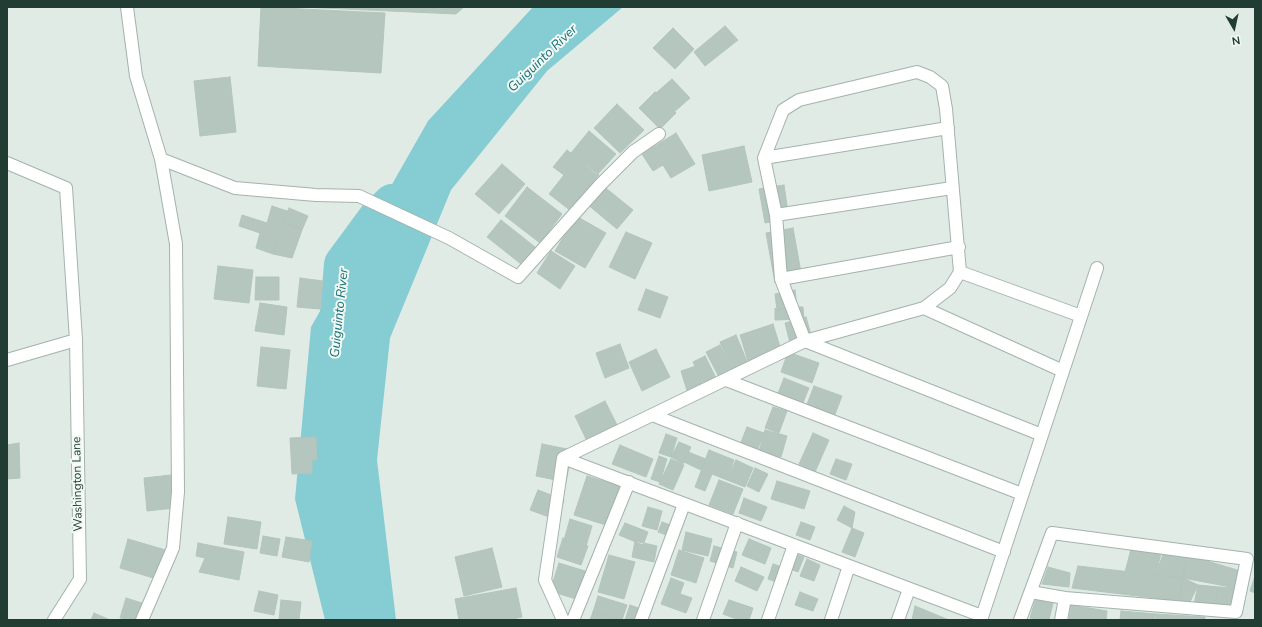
<!DOCTYPE html>
<style>
body{margin:0}
#map{position:relative;width:1262px;height:627px;overflow:hidden;background:#e0ebe5;font-family:"Nunito Sans",sans-serif}
canvas{display:block}
.frame{position:absolute;inset:0;border:8px solid #203c33;pointer-events:none}
.north{position:absolute;left:1214px;top:8px;width:40px;height:40px;-webkit-text-stroke:3px #f0f8f3;paint-order:stroke;rotate:171deg;font-size:11px;font-weight:700;line-height:16px;text-align:center;color:#203c33}
.north::after{content:'';display:block;margin:auto;width:14px;height:18px;background:#203c33;clip-path:polygon(50% 0,100% 100%,50% 72%,0 100%)}
</style>
<div id="map">
<canvas width="1262" height="627"></canvas>
<div class="frame"></div>
<div class="north">N</div>
</div>
<script>
const context = document.querySelector('canvas').getContext('2d');
context.lineJoin = 'round';
function fillPath(path, color) {
  context.fillStyle = color;
  context.fill(path, 'evenodd');
}
function shape(rows) {
  const path = new Path2D();
  for (const r of rows) {
    path.moveTo(r[0], r[1]);
    for (let i = 2; i < r.length; i += 2) path.lineTo(r[i], r[i + 1]);
  }
  return path;
}
function strokePath(path, color, width, dash) {
  context.strokeStyle = color;
  context.lineWidth = width;
  context.lineCap = dash ? 'butt' : 'round';
  context.setLineDash(dash || []);
  context.stroke(path);
}
function write(font, color, halo, rows, align = 'center') {
  context.font = font + ' "Nunito Sans",sans-serif';
  context.lineWidth = 4;
  context.setLineDash([]);
  context.textBaseline = 'middle';
  context.strokeStyle = halo;
  context.fillStyle = color;
  for (const [text, x, y, turn = 0] of rows) {
    context.save();
    context.translate(x, y);
    context.rotate((+turn || 0) * Math.PI / 180);
    context.textAlign = isNaN(turn) ? turn : align;
    if (halo) context.strokeText(text, 0, 0);
    context.fillText(text, 0, 0);
    context.restore();
  }
}
fillPath(shape([
 [533,7,623,7,547,71,451,190,390,338,377,460,396,620,325,620,295,499,311,327,428,121]
]), '#85ccd3');
strokePath(shape([
 [338,324,343,264,377,218,392,203]
]), '#85ccd3', 38);
const building = shape([
 [261,7,385,13,381,73,258,66,261,7],
 [302,7,464,7,456,14,302,7],
 [725,26,738,40,705,66,694,52,725,26],
 [673,28,694,49,675,69,653,48,673,28],
 [230,77,236,132,200,136,194,81,230,77],
 [672,79,690,98,674,112,656,93,672,79],
 [655,92,676,113,660,129,639,108,655,92],
 [617,104,644,130,620,153,594,128,617,104],
 [589,131,616,154,597,175,571,153,589,131],
 [676,133,695,164,671,178,663,165,653,171,642,154,676,133],
 [744,146,752,182,709,191,702,155,744,146],
 [567,150,599,175,571,211,549,194,564,175,553,167,567,150],
 [502,164,525,184,499,214,475,194,502,164],
 [602,185,633,210,617,229,587,204,602,185],
 [784,185,789,219,765,223,759,189,784,185],
 [527,187,562,214,540,243,505,216,527,187],
 [272,206,287,211,273,254,256,248,260,233,239,226,242,215,267,223,272,206],
 [289,208,308,216,302,230,283,222,289,208],
 [576,216,606,233,585,268,555,251,576,216],
 [501,220,535,247,521,264,487,237,501,220],
 [283,222,302,230,292,258,273,254,283,222],
 [793,228,802,278,775,283,766,233,793,228],
 [626,232,652,243,635,279,609,267,626,232],
 [551,251,575,266,560,289,537,273,551,251],
 [218,266,253,270,249,303,214,299,218,266],
 [256,277,279,277,279,300,255,300,256,277],
 [300,278,323,281,320,309,297,307,300,278],
 [646,289,668,297,660,318,638,310,646,289],
 [795,290,797,307,777,310,775,294,795,290],
 [260,303,287,307,284,335,255,331,260,303],
 [797,307,803,307,804,319,775,320,775,308,777,310,797,307],
 [806,317,813,342,791,347,785,323,806,317],
 [773,324,781,350,748,361,740,335,773,324],
 [736,335,749,366,733,372,720,342,736,335],
 [620,344,629,368,605,378,596,353,620,344],
 [720,345,733,372,720,379,706,352,720,345],
 [261,347,290,350,286,389,257,386,261,347],
 [656,349,670,377,642,391,629,362,656,349],
 [788,352,819,363,812,383,781,372,788,352],
 [705,356,718,382,706,388,693,362,705,356],
 [696,366,704,388,688,394,681,371,696,366],
 [784,378,809,388,802,405,777,396,784,378],
 [814,386,842,396,834,417,806,407,814,386],
 [605,401,618,427,587,441,575,416,605,401],
 [773,407,787,411,779,433,765,428,773,407],
 [747,427,764,433,757,451,740,445,747,427],
 [765,430,787,436,781,457,759,451,765,430],
 [813,433,829,440,815,472,799,464,813,433],
 [666,434,677,438,671,457,659,453,666,434],
 [316,437,317,460,312,460,312,473,292,474,290,438,316,437],
 [679,442,691,447,683,464,671,457,679,442],
 [19,443,20,478,7,479,7,445,19,443],
 [542,444,572,450,566,482,536,476,542,444],
 [620,445,653,459,646,477,612,464,620,445],
 [709,450,734,460,727,480,712,474,705,491,695,487,709,450],
 [688,452,706,459,701,470,684,462,688,452],
 [659,456,667,459,660,482,651,479,659,456],
 [671,459,684,465,673,490,659,484,671,459],
 [836,459,852,464,846,480,830,474,836,459],
 [736,460,753,468,745,487,727,480,736,460],
 [755,468,768,474,759,492,747,486,755,468],
 [171,475,175,508,147,511,144,478,171,475],
 [587,476,622,487,609,526,574,515,587,476],
 [719,480,743,489,733,514,709,505,719,480],
 [777,481,810,491,804,509,771,499,777,481],
 [538,490,564,500,557,520,530,510,538,490],
 [744,498,767,507,761,521,739,513,744,498],
 [844,506,855,512,852,528,837,520,844,506],
 [648,507,662,511,657,530,642,526,648,507],
 [228,517,261,522,257,549,224,544,228,517],
 [570,519,592,526,586,546,564,540,570,519],
 [662,522,673,526,669,536,658,532,662,522],
 [801,522,815,527,810,540,796,535,801,522],
 [625,523,648,532,643,545,619,535,625,523],
 [852,528,864,533,855,557,842,552,852,528],
 [686,532,712,539,708,556,682,550,686,532],
 [263,536,280,539,277,556,260,553,263,536],
 [286,537,312,541,309,562,282,557,286,537],
 [563,538,564,540,588,546,581,565,557,557,563,538],
 [128,539,169,551,160,580,120,568,128,539],
 [749,539,771,548,765,564,742,555,749,539],
 [635,541,657,546,654,562,632,557,635,541],
 [198,543,244,552,239,580,199,572,205,558,196,556,198,543],
 [714,546,737,552,733,568,710,561,714,546],
 [492,548,502,587,464,596,455,557,492,548],
 [1165,548,1187,555,1183,578,1156,575,1165,548],
 [1131,549,1161,553,1156,575,1125,572,1131,549],
 [679,550,704,558,696,583,671,575,679,550],
 [787,551,804,557,798,572,782,566,787,551],
 [609,555,635,562,624,599,598,592,609,555],
 [1187,555,1244,572,1236,588,1183,578,1187,555],
 [807,559,820,565,814,581,800,576,807,559],
 [559,563,585,571,576,599,550,591,559,563],
 [773,564,792,570,787,586,768,579,773,564],
 [1078,566,1183,578,1179,601,1072,588,1078,566],
 [741,567,764,577,757,591,735,581,741,567],
 [1048,567,1070,573,1069,587,1042,584,1048,567],
 [1255,576,1255,593,1250,591,1255,576],
 [671,578,684,583,680,594,692,598,686,613,661,604,671,578],
 [1183,578,1198,585,1190,602,1179,601,1183,578],
 [1198,585,1219,587,1215,607,1194,604,1198,585],
 [1219,587,1236,588,1233,606,1215,607,1219,587],
 [516,588,522,617,509,620,459,620,455,599,516,588],
 [259,591,278,595,274,615,254,611,259,591],
 [800,592,818,599,813,611,795,605,800,592],
 [598,596,627,605,622,620,593,612,598,596],
 [126,598,142,603,137,620,120,618,126,598],
 [1036,598,1053,603,1049,620,1030,618,1036,598],
 [281,600,301,602,299,620,279,620,281,600],
 [729,600,753,608,749,620,739,620,723,614,729,600],
 [630,605,650,612,648,620,625,620,630,605],
 [1071,605,1107,611,1106,620,1069,620,1071,605],
 [915,606,949,620,912,620,915,606],
 [1121,611,1156,614,1154,620,1120,620,1121,611],
 [593,612,618,619,618,620,590,620,593,612],
 [94,613,110,620,91,620,94,613],
 [1156,614,1188,616,1188,620,1156,620,1156,614],
 [1188,616,1205,617,1205,620,1188,620,1188,616]
]);
fillPath(building, '#b5c6be');
strokePath(building, '#b2c5bc', 1);
const minor = shape([
 [127,7,136,76,161,159,176,244,178,492,173,548,142,620],
 [764,158,948,128],
 [161,159,235,188,316,195,359,196,449,238,518,277,600,185,633,152,659,134],
 [7,163,66,188,76,340,80,579,54,620],
 [776,215,952,188],
 [960,272,950,288,924,308,805,341,563,458,982,616],
 [781,279,959,247],
 [924,308,1063,371],
 [7,360,76,340],
 [726,380,1022,494],
 [652,415,1004,552],
 [1042,435,805,341,781,279,776,215,764,158,783,110,799,100,917,72,930,77,942,86,946,109,960,272,1081,316],
 [563,458,545,580,563,620],
 [573,620,629,482],
 [641,620,684,504],
 [703,620,737,523],
 [768,620,794,545],
 [831,620,849,566],
 [898,620,909,589],
 [981,620,1097,268],
 [1020,620,1052,533,1247,559,1236,612,1065,598,1031,592],
 [1061,620,1065,598]
]);
strokePath(minor, '#a3b3ac', 14);
strokePath(minor, '#fff', 12);
write('12px', '#203c33', '#f0f8f3', [
 ["Washington Lane",78,484,-91]
]);
write('italic 13px', '#186f79', '#f0f8f3', [
 ["Guiguinto River",543,59,-44],
 ["Guiguinto River",340,313,-84]
]);
</script>
